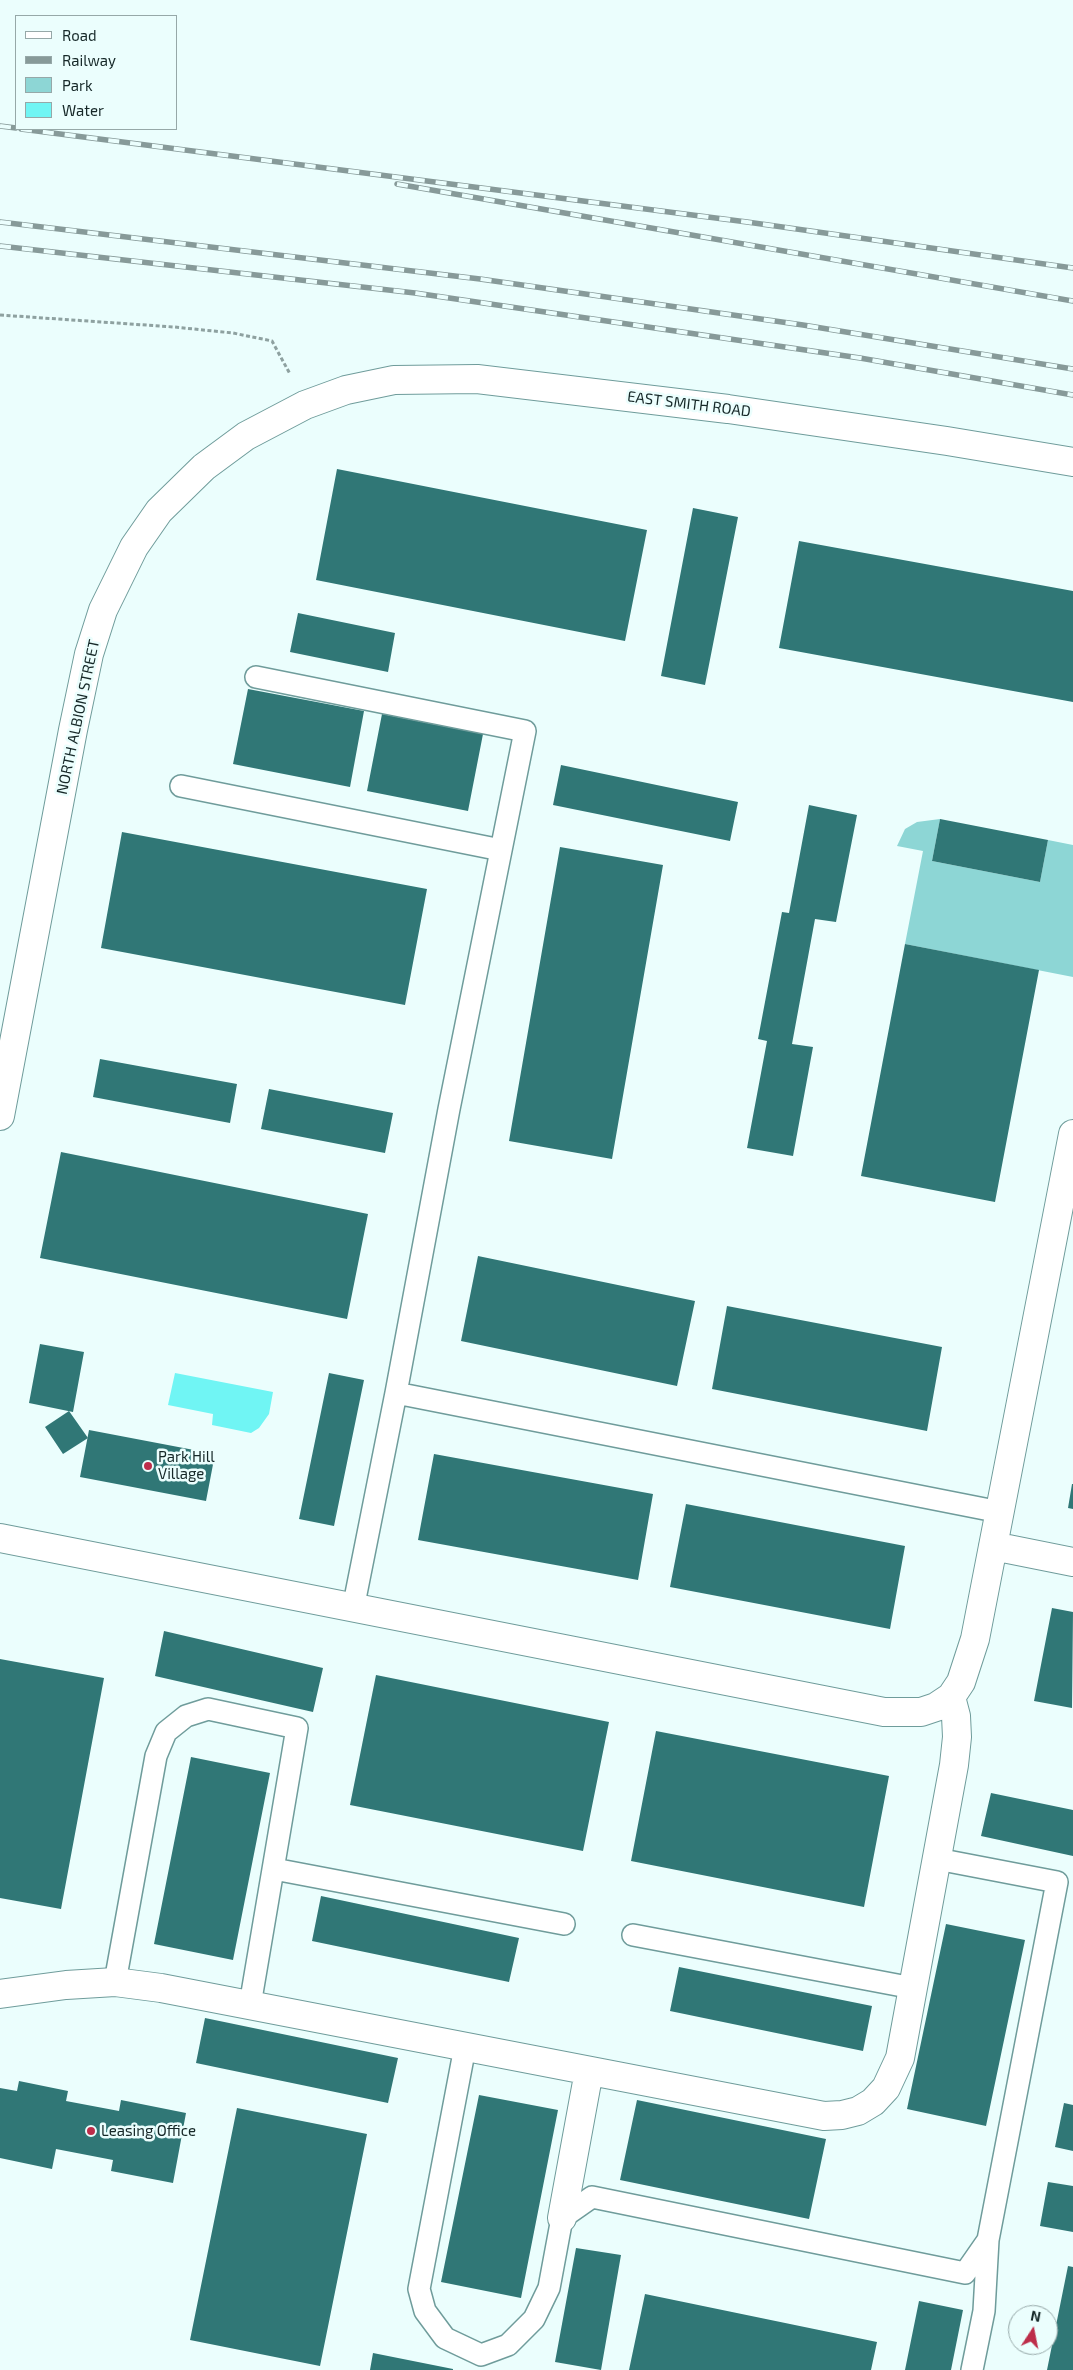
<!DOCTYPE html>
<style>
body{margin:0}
#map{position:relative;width:1073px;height:2370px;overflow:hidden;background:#ebfefd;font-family:"Exo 2",sans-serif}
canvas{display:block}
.legend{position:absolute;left:15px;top:15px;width:162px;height:115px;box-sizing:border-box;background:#ebfefd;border:1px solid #96a8a8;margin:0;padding:6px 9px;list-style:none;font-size:15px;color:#162828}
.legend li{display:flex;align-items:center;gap:10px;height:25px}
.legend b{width:25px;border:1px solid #96a8a8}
.north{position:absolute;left:1008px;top:2305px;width:50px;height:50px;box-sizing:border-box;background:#ebfefd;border:1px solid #96a8a8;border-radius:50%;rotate:11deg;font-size:14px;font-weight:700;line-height:20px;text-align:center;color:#162828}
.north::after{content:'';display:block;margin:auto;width:18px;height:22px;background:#bd2d4a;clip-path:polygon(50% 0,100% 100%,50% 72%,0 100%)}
</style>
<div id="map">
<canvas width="1073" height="2370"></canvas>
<ul class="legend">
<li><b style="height:6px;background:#fff"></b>Road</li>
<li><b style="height:6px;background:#879a99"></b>Railway</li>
<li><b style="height:14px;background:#8dd6d5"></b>Park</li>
<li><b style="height:14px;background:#70f5f4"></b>Water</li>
</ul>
<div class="north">N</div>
</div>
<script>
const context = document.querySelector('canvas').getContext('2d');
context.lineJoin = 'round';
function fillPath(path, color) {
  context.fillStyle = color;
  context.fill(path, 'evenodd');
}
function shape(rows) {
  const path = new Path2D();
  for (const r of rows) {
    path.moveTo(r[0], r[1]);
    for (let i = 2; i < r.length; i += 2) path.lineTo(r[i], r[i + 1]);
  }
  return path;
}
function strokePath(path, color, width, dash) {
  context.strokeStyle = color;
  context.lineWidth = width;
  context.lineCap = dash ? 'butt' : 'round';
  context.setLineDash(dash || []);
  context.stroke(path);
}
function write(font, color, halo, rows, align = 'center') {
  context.font = font + ' "Exo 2",sans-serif';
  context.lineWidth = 5;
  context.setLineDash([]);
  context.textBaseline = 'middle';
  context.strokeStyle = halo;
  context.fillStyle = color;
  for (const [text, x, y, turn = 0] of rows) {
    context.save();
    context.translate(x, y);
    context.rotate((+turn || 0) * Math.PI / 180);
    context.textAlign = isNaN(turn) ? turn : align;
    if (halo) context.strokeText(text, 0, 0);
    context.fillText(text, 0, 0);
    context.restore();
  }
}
fillPath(shape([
 [940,819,932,861,1040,882,1048,840,1073,845,1073,977,905,944,923,851,897,846,905,829,917,822]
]), '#8dd6d5');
fillPath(shape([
 [175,1373,273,1392,269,1414,259,1428,251,1433,212,1425,213,1414,168,1405]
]), '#70f5f4');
fillPath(shape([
 [337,469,647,530,625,641,316,580],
 [693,508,738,517,705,685,661,676],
 [799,541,1073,591,1073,702,779,648],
 [298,613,395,633,388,672,290,652],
 [248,689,364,711,350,787,233,764],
 [382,714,483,734,468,811,367,791],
 [561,765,738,802,730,841,553,805],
 [809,805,857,815,836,922,815,919,792,1044,813,1047,793,1156,747,1148,767,1041,758,1039,782,912,789,913],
 [940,819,1048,840,1040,882,932,861],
 [122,832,427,889,405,1005,101,948],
 [560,847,663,865,612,1159,509,1141],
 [905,944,1039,970,995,1202,861,1176],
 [100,1059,237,1084,230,1123,93,1097],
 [269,1089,393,1113,385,1153,261,1129],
 [61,1152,368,1214,347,1319,40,1258],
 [478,1256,695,1301,677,1386,461,1341],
 [727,1306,942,1347,927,1431,712,1389],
 [40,1344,84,1352,73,1412,29,1403],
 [329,1373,364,1380,334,1526,299,1519],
 [69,1411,88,1438,63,1454,45,1427],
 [89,1430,215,1454,206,1501,80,1477],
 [434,1454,653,1494,638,1580,418,1540],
 [1072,1484,1073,1484,1073,1509,1068,1508],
 [686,1504,905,1546,890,1629,670,1587],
 [1052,1608,1073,1612,1072,1708,1034,1701],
 [164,1631,323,1668,313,1712,155,1676],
 [0,1659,104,1678,61,1909,0,1898],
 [376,1675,609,1722,583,1851,350,1805],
 [656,1731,889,1776,864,1907,631,1861],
 [191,1757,270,1773,233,1960,154,1944],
 [991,1793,1073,1810,1073,1856,981,1836],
 [321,1896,519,1938,509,1982,312,1941],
 [946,1924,1025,1940,986,2126,907,2109],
 [679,1967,872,2006,863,2051,670,2011],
 [205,2018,398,2058,388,2103,196,2063],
 [19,2081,68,2091,66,2101,119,2111,121,2100,186,2113,173,2183,111,2171,113,2160,56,2149,52,2169,0,2158,0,2088,17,2091],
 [479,2095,558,2110,521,2298,441,2282],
 [637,2100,826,2139,809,2219,620,2180],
 [1064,2103,1073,2105,1073,2151,1055,2147],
 [237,2108,367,2134,320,2366,190,2340],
 [1048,2182,1073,2186,1073,2232,1040,2226],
 [576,2248,621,2255,601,2370,555,2362],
 [1068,2266,1073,2267,1073,2370,1047,2370],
 [645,2294,877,2342,871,2370,629,2370],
 [919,2301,963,2310,951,2370,905,2370],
 [373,2353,453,2369,453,2370,370,2370]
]), '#307776');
const service = shape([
 [256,677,525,731,449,1109,396,1393,353,1609],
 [181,786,501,850],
 [396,1393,1000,1512],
 [274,1869,564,1924],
 [633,1935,913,1988],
 [115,1982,156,1756,166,1732,186,1716,208,1709,297,1728,250,2005],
 [465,2047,419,2289,425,2311,445,2338,481,2355,508,2345,534,2319,549,2288,562,2218,592,2197,965,2273,988,2240,1057,1882,937,1859],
 [972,2370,984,2311,988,2240]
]);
const minor = shape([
 [0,1538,884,1712,921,1712,936,1707,951,1697,961,1682,975,1639,1073,1134],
 [993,1546,1073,1562],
 [0,1994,66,1985,115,1982,161,1988,824,2116,842,2115,858,2111,873,2102,886,2088,900,2058,954,1765,957,1737,956,1716,951,1697],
 [562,2218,589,2071]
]);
const tertiary = shape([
 [0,1116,73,730,89,654,103,610,134,547,159,511,204,467,246,436,305,405,346,390,394,380,477,379,728,409,947,441,1073,462]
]);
strokePath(service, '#6f9c9b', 24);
strokePath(minor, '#6f9c9b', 30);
strokePath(tertiary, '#6f9c9b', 30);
strokePath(shape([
 [0,315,174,327,233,333,272,341,290,374]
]), '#8ea1a0', 3, [4, 2.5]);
strokePath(service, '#fff', 21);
strokePath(minor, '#fff', 28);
strokePath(tertiary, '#fff', 28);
const rail = shape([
 [0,126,16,128],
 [21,129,747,222,1073,268],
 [397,184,1073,301],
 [0,222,480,279,803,325,1073,369],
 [0,246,415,293,860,358,1073,395]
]);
strokePath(rail, '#879a99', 5.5);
strokePath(rail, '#ebfefd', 4, [11]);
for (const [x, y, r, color] of [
 [148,1466,5,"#bd2d4a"],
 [91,2131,5,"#bd2d4a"]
]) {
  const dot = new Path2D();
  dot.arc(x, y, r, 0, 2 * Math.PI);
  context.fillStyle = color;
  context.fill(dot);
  strokePath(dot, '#ebfefd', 2);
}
write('15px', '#162828', '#ebfefd', [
 ["EAST SMITH ROAD",689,404,7],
 ["NORTH ALBION STREET",78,717,-78]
]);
write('15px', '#162828', '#ebfefd', [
 ["Park Hill",158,1457],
 ["Village",158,1474],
 ["Leasing Office",101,2131]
], 'left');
</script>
